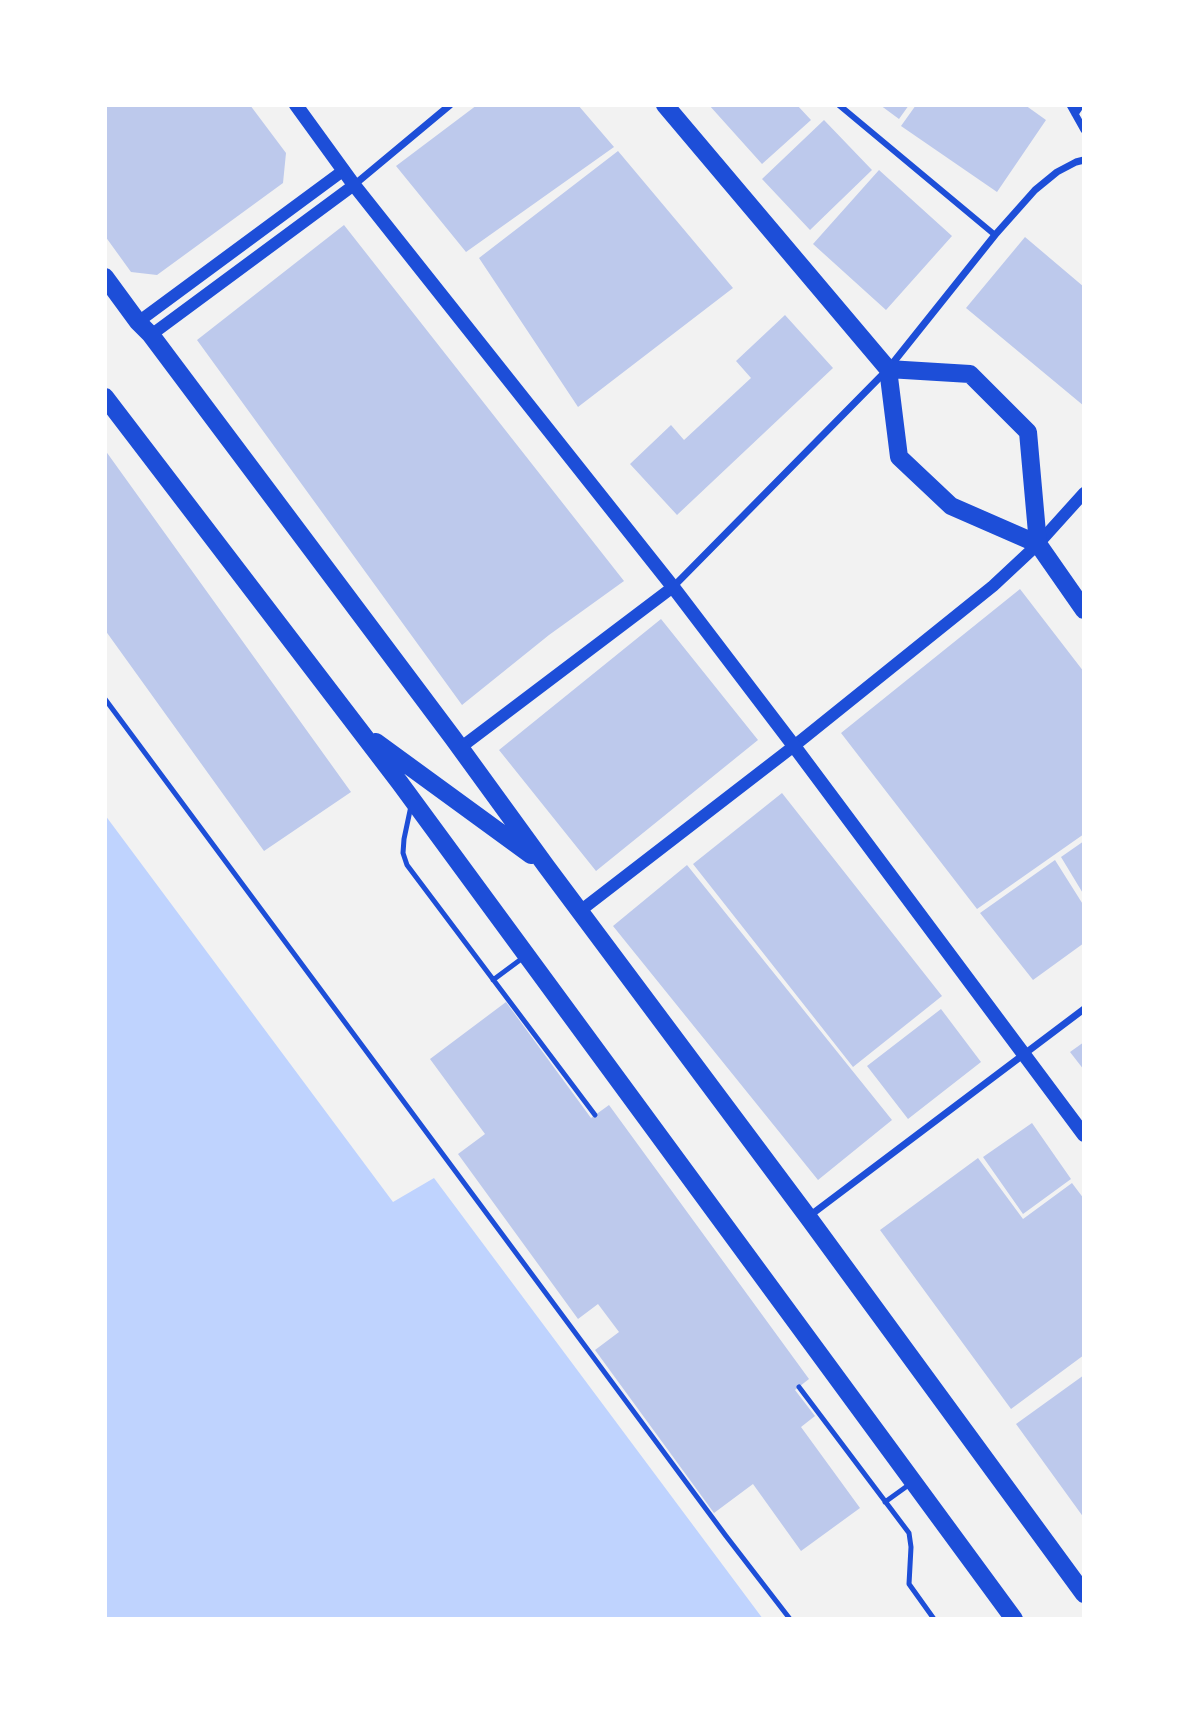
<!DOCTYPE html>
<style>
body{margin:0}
#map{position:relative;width:1189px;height:1724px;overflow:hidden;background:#f2f2f2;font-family:"Alegreya Sans",sans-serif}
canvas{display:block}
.frame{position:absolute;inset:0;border:107px solid #fff;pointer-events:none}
</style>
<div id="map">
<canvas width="1189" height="1724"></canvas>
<div class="frame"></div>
</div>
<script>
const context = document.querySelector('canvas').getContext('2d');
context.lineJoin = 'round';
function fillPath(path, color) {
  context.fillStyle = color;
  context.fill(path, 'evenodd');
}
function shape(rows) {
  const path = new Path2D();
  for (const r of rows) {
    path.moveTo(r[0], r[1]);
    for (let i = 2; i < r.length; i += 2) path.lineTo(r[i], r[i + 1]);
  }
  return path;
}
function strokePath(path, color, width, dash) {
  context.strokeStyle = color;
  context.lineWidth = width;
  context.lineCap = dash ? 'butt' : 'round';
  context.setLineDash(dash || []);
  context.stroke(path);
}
fillPath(shape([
 [105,815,393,1202,434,1178,763,1619,105,1619]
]), '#bfd3fe');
fillPath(shape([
 [105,105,250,105,286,153,283,183,157,275,131,272,105,236],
 [477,105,578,105,614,147,466,252,396,166],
 [709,105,797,105,811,120,762,164],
 [880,105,909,105,899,119],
 [916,105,1025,105,1046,120,997,192,901,126],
 [824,120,872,170,810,230,762,179],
 [618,151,733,288,578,407,479,258],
 [879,170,952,236,886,310,813,244],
 [344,225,624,581,549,635,462,705,197,340],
 [1025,237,1084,287,1084,406,966,308],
 [785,315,833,368,677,515,630,464,671,425,684,440,751,378,736,361],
 [105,450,351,792,264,851,105,630],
 [1020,589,1084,672,1084,834,977,909,841,733],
 [661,619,758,740,596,871,499,750],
 [782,793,942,996,853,1067,693,864],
 [1084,841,1084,895,1061,857],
 [1055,860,1084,906,1084,943,1033,980,980,913],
 [687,865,892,1120,818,1180,613,926],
 [506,1002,591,1118,609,1105,809,1379,795,1390,815,1416,801,1427,860,1508,801,1551,753,1484,714,1513,595,1350,619,1332,598,1304,578,1319,458,1154,485,1134,430,1059],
 [941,1009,981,1062,908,1119,867,1066],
 [1084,1042,1084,1070,1070,1052],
 [1032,1123,1071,1179,1023,1214,983,1157],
 [978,1158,1023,1219,1072,1183,1084,1199,1084,1355,1011,1409,880,1230],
 [1084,1375,1084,1518,1016,1424]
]), '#bdc9ec');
strokePath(shape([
 [105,699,726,1536,790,1619],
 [411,806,404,839,403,853,407,865,595,1115],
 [493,980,524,957],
 [799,1387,909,1533,911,1547,909,1584,934,1619],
 [885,1502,910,1484]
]), '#1d4ed8', 5);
strokePath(shape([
 [839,105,995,235]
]), '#1d4ed8', 6);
strokePath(shape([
 [1070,105,1084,130],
 [1075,114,1081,105],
 [354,185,450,105],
 [673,587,888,369,995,235,1035,190,1057,172,1076,162,1084,160],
 [808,1217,1084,1009]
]), '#1d4ed8', 7);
strokePath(shape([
 [138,322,344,170],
 [151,335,354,185],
 [460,748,673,587],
 [580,911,794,746,993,586,1038,544,1084,493]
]), '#1d4ed8', 12);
strokePath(shape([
 [296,105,354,185,673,587,794,746,1084,1135]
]), '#1d4ed8', 14);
strokePath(shape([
 [665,105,888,369],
 [105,277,138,322,151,335,453,738,546,866,808,1217,1084,1594],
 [888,369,970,374,1028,432,1038,544,1084,610],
 [888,369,899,457,951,506,1038,544],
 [105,397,400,783,1014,1619],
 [376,742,531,855]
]), '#1d4ed8', 18);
</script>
